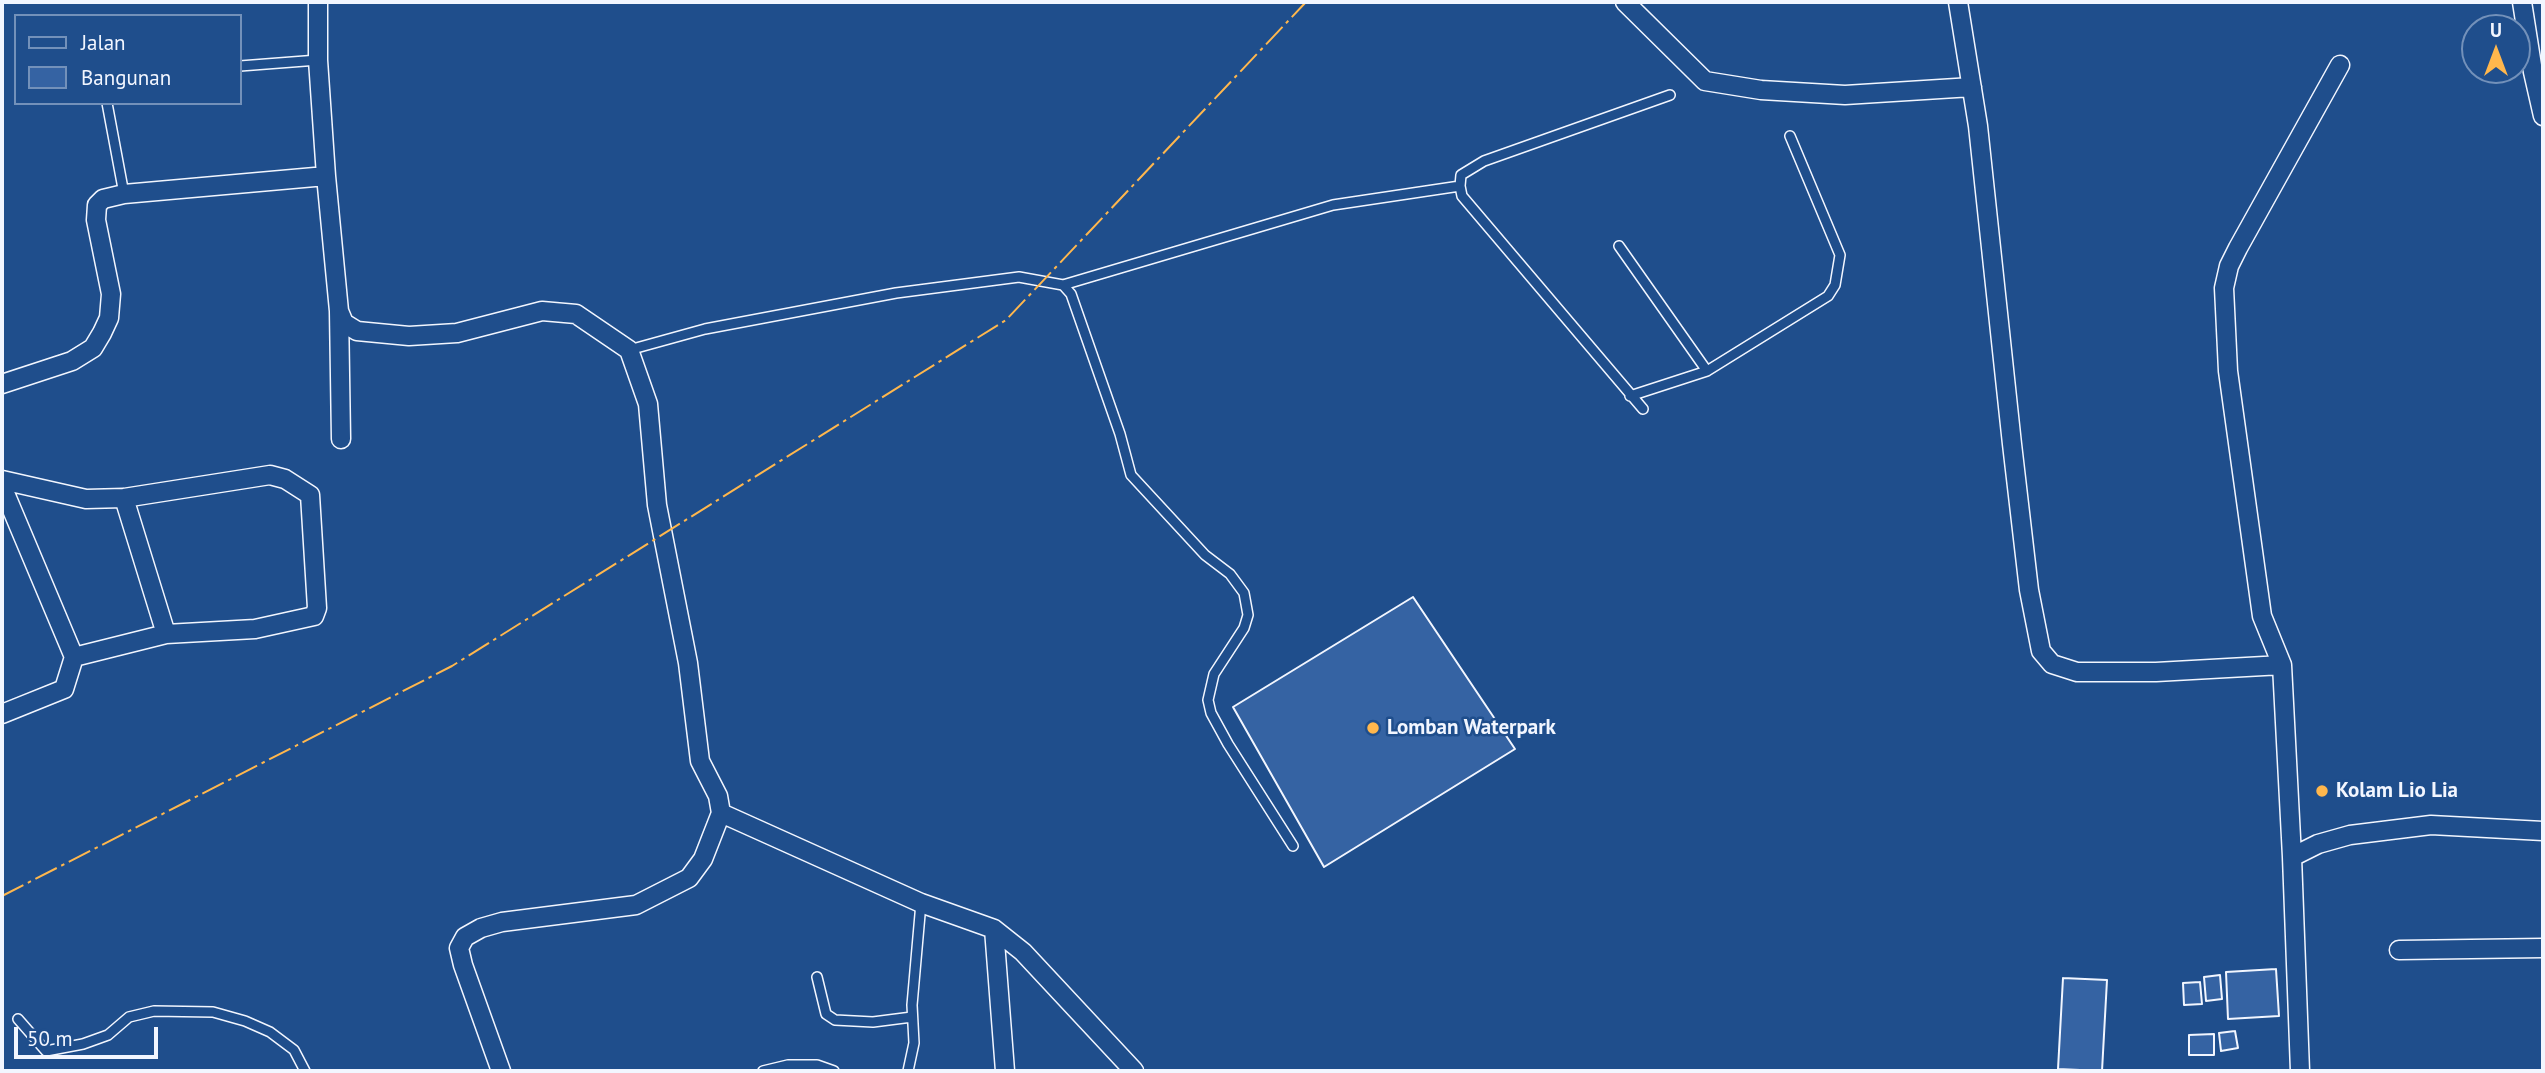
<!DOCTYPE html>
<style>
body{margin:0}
#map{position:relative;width:2545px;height:1073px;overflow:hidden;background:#1f4e8c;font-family:"PT Sans",sans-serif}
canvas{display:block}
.frame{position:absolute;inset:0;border:4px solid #f2f6ff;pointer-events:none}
.legend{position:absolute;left:14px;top:14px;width:228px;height:91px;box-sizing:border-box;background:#1f4e8c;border:2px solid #7391ba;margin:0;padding:9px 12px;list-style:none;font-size:21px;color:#f2f6ff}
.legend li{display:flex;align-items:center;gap:14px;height:35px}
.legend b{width:35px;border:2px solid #7391ba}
.north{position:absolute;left:2461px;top:14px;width:70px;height:70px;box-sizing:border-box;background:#1f4e8c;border:2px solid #7391ba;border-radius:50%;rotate:0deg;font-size:19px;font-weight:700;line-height:28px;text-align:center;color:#f2f6ff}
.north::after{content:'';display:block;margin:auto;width:24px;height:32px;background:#ffb74d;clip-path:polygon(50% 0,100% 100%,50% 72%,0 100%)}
.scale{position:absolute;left:14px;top:1027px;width:144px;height:32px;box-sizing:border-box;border:4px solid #f2f6ff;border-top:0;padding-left:9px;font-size:21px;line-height:24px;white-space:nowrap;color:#f2f6ff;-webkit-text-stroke:5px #1f4e8c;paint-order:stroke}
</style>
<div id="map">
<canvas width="2545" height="1073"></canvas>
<div class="frame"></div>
<ul class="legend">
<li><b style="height:9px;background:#1f4e8c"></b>Jalan</li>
<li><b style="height:19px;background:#3563a3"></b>Bangunan</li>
</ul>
<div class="north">U</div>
<div class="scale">50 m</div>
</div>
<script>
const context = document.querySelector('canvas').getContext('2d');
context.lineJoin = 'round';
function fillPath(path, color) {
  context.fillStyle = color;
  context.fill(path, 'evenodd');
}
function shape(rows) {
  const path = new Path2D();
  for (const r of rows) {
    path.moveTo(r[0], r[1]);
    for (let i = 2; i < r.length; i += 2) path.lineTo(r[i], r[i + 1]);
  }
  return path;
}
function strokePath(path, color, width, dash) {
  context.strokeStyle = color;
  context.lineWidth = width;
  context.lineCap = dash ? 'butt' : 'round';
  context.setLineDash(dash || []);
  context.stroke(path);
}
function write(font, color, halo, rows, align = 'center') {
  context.font = font + ' "PT Sans",sans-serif';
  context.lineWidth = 5;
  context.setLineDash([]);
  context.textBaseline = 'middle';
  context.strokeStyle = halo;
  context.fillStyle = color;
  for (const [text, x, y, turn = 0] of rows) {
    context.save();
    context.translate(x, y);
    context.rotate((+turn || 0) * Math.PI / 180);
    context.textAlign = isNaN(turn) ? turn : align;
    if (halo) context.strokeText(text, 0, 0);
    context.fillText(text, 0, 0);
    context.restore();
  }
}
const building = shape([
 [1413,597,1515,749,1324,867,1233,707,1413,597],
 [2276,969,2279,1016,2228,1019,2226,972,2276,969],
 [2220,975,2222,999,2206,1001,2204,977,2220,975],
 [2063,978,2107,980,2102,1071,2058,1069,2063,978],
 [2200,982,2202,1004,2184,1005,2183,983,2200,982],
 [2235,1031,2238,1048,2221,1051,2219,1033,2235,1031],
 [2214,1034,2214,1055,2189,1055,2189,1035,2214,1034]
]);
fillPath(building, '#3563a3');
strokePath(building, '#f2f6ff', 2);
const service = shape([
 [240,66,318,60],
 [107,103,124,194],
 [1619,246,1707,371],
 [1063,285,1333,205,1460,186],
 [629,350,705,329,896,293,1019,277,1063,285,1071,294,1120,434,1131,475,1205,555,1230,574,1244,593,1248,615,1244,628,1214,674,1208,700,1211,713,1228,744,1293,846],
 [1630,396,1707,371,1828,296,1835,285,1840,255,1790,136],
 [1643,409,1462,196,1460,186,1461,175,1484,161,1670,95],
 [817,977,826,1014,835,1020,873,1022,912,1017,912,1014],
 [18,1019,46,1051,83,1044,108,1035,129,1017,154,1011,213,1012,245,1021,270,1032,294,1050,305,1071],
 [763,1071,788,1065,817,1065,834,1071],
 [908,1071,914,1043,912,1005,921,903]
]);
const minor = shape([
 [318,2,318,60,326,176,339,311,344,323,357,331,409,336,457,333,542,311,576,314,629,350,648,404,657,505,688,663,700,761,718,796,721,813,921,903,994,929,1023,952,1134,1071],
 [1625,2,1705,81,1761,90,1845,95,1972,87],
 [1958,2,1978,126,2012,444,2029,590,2041,651,2052,664,2077,672,2156,672,2282,665],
 [2522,2,2533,72,2543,116],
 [339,311,341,439],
 [2,384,72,361,93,348,102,333,109,318,111,294,96,220,97,205,103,199,124,194,326,176],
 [2,480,86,499,124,498,270,475,285,479,310,495,317,608,314,616,255,629,166,634,74,657],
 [2,486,74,657,64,689,2,714],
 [124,498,166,634],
 [2292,857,2282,665,2262,616,2228,371,2224,288,2229,266,2238,248,2340,65],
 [994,929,1005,1071],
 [2399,950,2543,948],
 [501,1071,463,965,459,948,465,937,481,928,502,922,636,905,689,878,703,859,721,813],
 [2300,1071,2292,857,2318,844,2350,835,2431,825,2543,831]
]);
strokePath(service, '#f2f6ff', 12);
strokePath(minor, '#f2f6ff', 21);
strokePath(service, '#1f4e8c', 9);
strokePath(minor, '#1f4e8c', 18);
strokePath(shape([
 [2,896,452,666,1006,320,1306,2]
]), '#ffb74d', 2, [24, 5, 3.5, 5]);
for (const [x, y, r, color] of [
 [1373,728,7,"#ffb74d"],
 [2322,791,7,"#ffb74d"]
]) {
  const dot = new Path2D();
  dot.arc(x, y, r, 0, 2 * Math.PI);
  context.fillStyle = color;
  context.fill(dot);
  strokePath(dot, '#1f4e8c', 2.5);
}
write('bold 21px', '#f2f6ff', '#1f4e8c', [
 ["Lomban Waterpark",1387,728],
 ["Kolam Lio Lia",2336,791]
], 'left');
</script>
